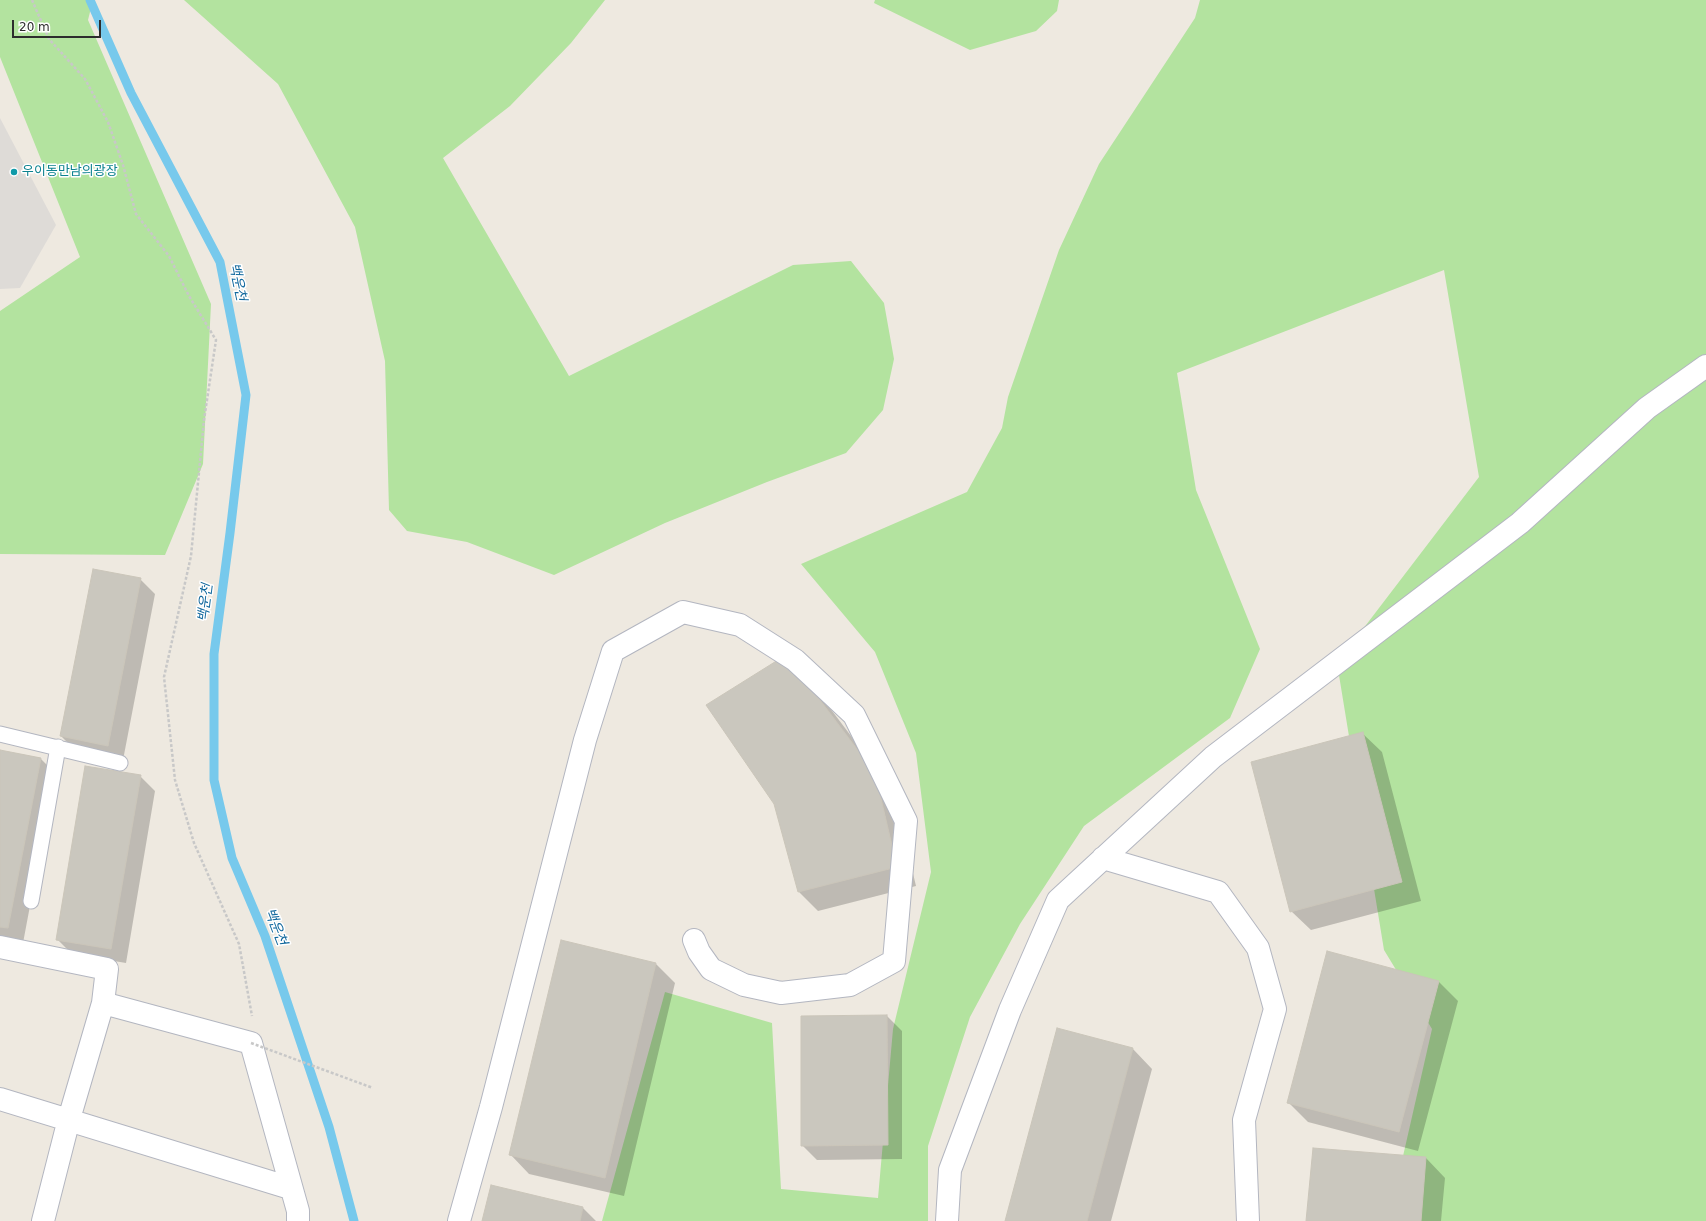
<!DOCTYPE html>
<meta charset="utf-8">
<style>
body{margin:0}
#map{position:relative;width:1706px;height:1221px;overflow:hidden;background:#eee9e0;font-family:"DejaVu Sans",sans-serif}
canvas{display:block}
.scale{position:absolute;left:12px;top:20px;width:89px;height:18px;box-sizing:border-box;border:2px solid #2d2d2d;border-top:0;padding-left:5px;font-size:12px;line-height:14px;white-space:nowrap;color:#2d2d2d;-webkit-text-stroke:3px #fff;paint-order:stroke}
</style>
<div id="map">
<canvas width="1706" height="1221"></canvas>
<div class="scale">20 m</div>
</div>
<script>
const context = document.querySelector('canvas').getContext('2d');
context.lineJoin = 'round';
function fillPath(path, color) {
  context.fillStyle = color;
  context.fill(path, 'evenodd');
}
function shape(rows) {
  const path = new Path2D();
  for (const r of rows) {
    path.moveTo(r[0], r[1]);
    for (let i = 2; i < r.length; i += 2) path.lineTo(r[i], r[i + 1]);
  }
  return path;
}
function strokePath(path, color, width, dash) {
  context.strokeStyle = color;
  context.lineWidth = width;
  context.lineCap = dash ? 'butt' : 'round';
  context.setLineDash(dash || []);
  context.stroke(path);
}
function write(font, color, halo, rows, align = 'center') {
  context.font = font + ' "DejaVu Sans","Noto Sans KR",sans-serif';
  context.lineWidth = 3;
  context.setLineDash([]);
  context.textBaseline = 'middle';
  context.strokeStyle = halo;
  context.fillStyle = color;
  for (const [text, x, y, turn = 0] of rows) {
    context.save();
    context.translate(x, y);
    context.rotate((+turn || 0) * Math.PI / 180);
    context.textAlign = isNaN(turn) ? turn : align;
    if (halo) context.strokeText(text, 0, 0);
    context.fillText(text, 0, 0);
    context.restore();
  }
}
fillPath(shape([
 [0,0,93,0,88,20,211,304,203,464,165,555,0,554,0,311,80,257,0,57],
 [184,0,605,0,571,43,510,106,443,158,569,376,793,265,851,261,884,303,894,359,883,410,846,453,767,482,665,523,554,575,467,542,407,531,389,510,385,361,355,227,278,84],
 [875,0,1059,0,1057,11,1036,31,970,50,874,3],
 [1200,0,1706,0,1706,1221,1393,1221,1393,1200,1432,1029,1384,950,1337,663,1479,477,1444,270,1177,373,1196,490,1260,649,1230,718,1084,826,1020,924,970,1017,928,1146,928,1221,602,1221,665,992,772,1023,781,1189,878,1198,893,1029,931,872,916,753,875,652,801,564,967,492,1002,428,1008,397,1059,250,1099,164,1195,18]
]), '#b3e39f');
fillPath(shape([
 [0,118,56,225,20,288,0,289]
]), '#dedbd7');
fillPath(shape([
 [140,579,155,594,123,760,76,751,61,736],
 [805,675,894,793,916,886,818,911,799,892],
 [1362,733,1382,752,1421,901,1311,930,1291,911],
 [0,751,40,758,55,773,23,943,0,938],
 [140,776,155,791,126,963,72,954,57,939],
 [1328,952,1439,982,1458,1001,1418,1151,1308,1122,1288,1102],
 [656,964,675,983,624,1196,529,1174,510,1154],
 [802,1016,887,1016,902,1031,902,1159,817,1160,802,1145],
 [1058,1029,1133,1049,1152,1069,1111,1221,1006,1221],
 [1426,1158,1445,1178,1441,1221,1307,1221],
 [583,1208,596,1221,483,1221]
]), '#0003');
strokePath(shape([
 [90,0,131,93,220,262,246,395,230,533,214,654,214,780,232,858,265,936,329,1127,354,1221]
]), '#77c9ec', 9);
const building = shape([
 [93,569,141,578,108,746,60,736,93,569],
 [786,655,875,773,897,867,798,892,774,804,706,705,786,655],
 [1363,732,1402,882,1290,912,1251,762,1363,732],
 [0,750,41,758,8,928,0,927,0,750],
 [85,766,141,775,111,949,56,940,85,766],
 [561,940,656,963,605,1178,509,1155,561,940],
 [1327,951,1439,981,1399,1132,1287,1103,1327,951],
 [887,1015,888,1145,801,1146,801,1016,887,1015],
 [1057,1028,1133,1048,1087,1221,1005,1221,1057,1028],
 [1313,1148,1426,1157,1421,1221,1306,1221,1313,1148],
 [491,1185,583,1207,580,1221,482,1221,491,1185]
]);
fillPath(building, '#cac7be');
strokePath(building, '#cac5b9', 1);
const service = shape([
 [0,734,120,763],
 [31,901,58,747]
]);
const minor = shape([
 [1103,858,1218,892,1258,948,1275,1009,1244,1120,1248,1221],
 [0,947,107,969,103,1003,69,1119,43,1221],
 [103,1003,251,1043,298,1211,298,1221],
 [0,1099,290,1188],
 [459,1221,491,1107,585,740,613,651,683,612,740,625,795,660,854,715,906,821,894,961,850,985,781,993,744,985,711,969,699,952,694,940],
 [947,1221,950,1170,1010,1010,1058,900,1213,757,1520,523,1647,408,1706,366]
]);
strokePath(service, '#b3b6c0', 17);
strokePath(minor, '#b3b6c0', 24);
strokePath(shape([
 [32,0,49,39,85,79,108,122,123,165,136,214,169,256,189,296,216,340,204,420,191,556,164,677,175,780,194,843,239,944,252,1016]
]), '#c8c8c8', 2.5, [3, 2]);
strokePath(service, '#fff', 15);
strokePath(minor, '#fff', 22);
strokePath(shape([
 [251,1043,373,1088]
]), '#c8c8c8', 2.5, [3, 2]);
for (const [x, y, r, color] of [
 [14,172,4,"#0f9aa8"]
]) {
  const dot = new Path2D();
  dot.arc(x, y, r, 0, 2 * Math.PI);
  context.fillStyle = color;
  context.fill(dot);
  strokePath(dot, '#fff', 1.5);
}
write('13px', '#0d838f', '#fff', [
 ["우이동만남의광장",22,172]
], 'left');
write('italic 14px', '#11689d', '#fff', [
 ["백운천",237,282,78],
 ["백운천",206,603,-83],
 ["백운천",275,927,69]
]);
</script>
